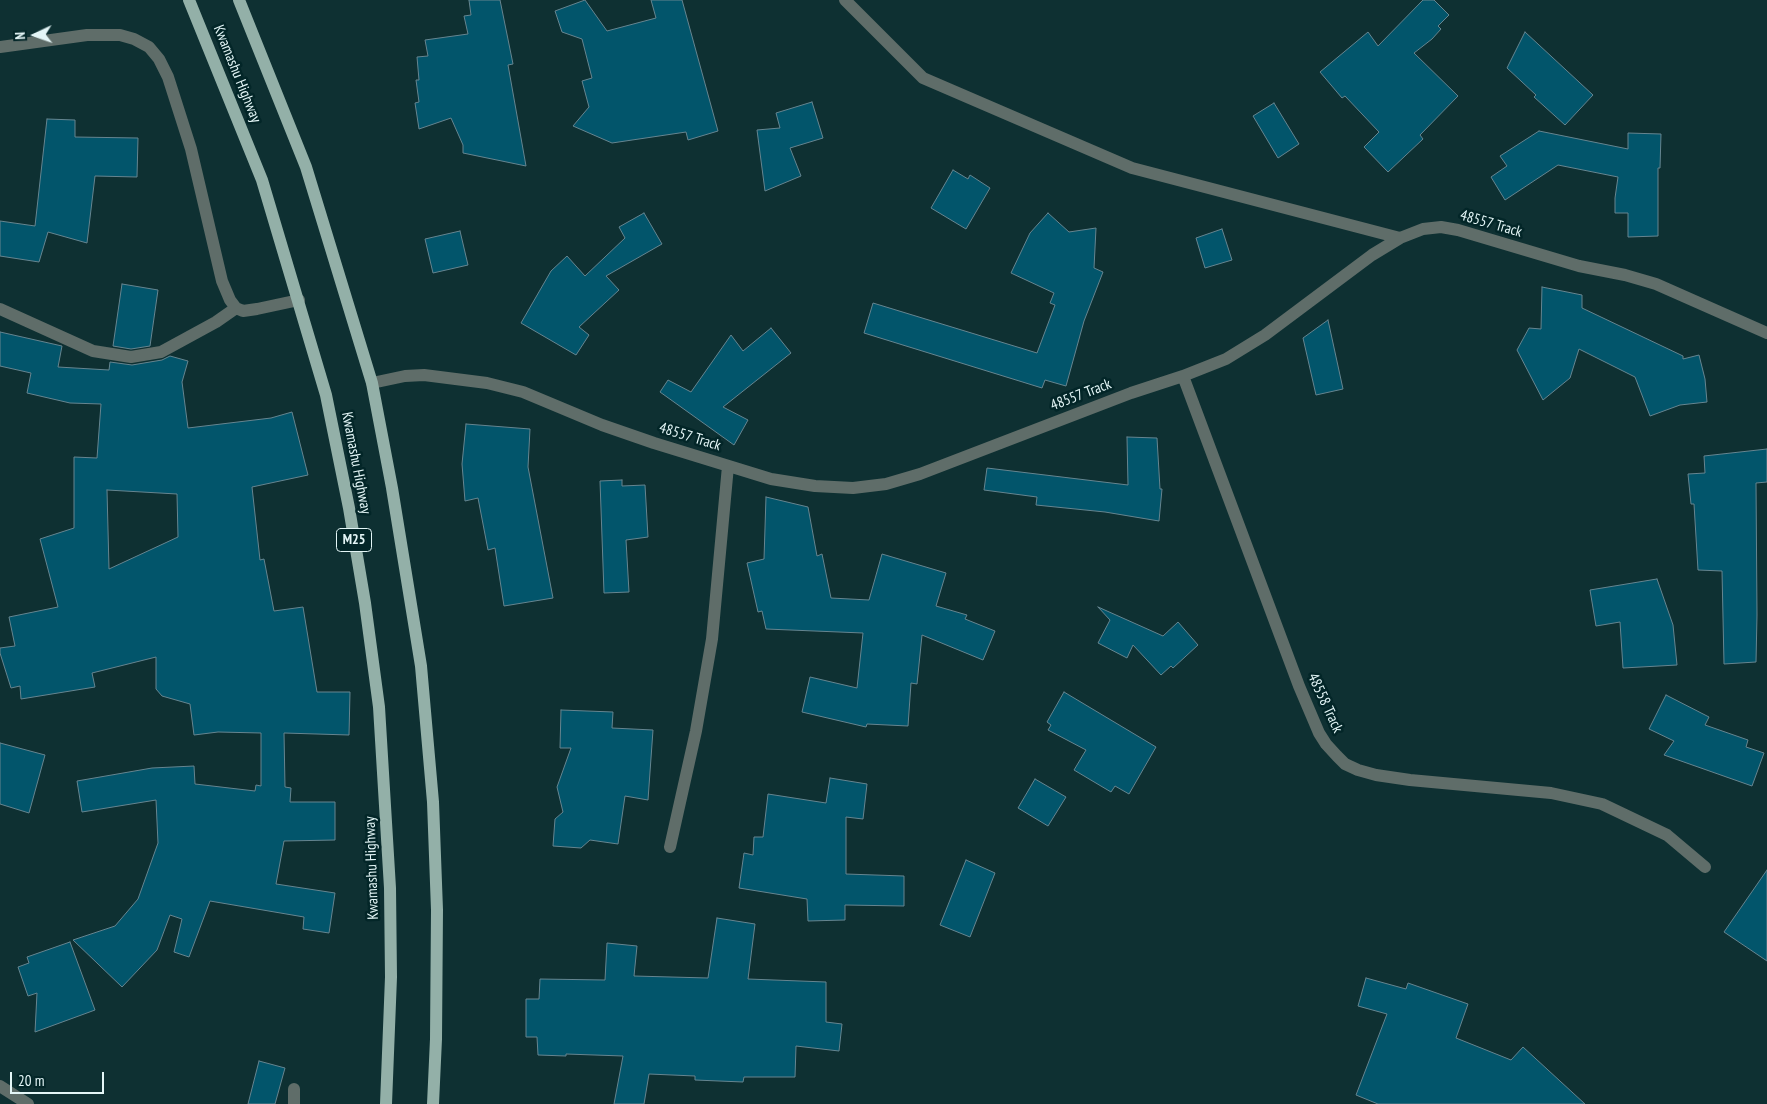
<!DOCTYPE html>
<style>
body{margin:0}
#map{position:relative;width:1767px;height:1104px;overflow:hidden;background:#0e3032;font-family:"PT Sans Narrow",sans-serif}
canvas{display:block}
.north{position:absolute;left:10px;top:10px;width:50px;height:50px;-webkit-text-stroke:4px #032628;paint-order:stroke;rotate:267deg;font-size:14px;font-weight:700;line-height:20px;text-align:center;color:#e4f6f7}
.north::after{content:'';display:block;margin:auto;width:18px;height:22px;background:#e4f6f7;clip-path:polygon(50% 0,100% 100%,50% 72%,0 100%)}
.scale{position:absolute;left:10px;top:1072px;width:94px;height:22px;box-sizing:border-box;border:2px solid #e4f6f7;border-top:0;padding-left:6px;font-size:15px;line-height:18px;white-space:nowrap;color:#e4f6f7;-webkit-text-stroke:4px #032628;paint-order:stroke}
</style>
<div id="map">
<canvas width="1767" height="1104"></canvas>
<div class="north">N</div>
<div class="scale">20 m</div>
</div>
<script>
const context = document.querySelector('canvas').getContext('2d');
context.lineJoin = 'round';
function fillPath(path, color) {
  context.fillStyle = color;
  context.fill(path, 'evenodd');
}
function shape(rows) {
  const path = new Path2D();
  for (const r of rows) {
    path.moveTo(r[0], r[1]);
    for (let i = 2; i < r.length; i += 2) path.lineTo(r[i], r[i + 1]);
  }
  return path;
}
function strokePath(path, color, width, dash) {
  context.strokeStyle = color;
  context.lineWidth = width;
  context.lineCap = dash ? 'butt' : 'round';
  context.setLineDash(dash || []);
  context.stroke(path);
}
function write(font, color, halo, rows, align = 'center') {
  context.font = font + ' "PT Sans Narrow",sans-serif';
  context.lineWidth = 5;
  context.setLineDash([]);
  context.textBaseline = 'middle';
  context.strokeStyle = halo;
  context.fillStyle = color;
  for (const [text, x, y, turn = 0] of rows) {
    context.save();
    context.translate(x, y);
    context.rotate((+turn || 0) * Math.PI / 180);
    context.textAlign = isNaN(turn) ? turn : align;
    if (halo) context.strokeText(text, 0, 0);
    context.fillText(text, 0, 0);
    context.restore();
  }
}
const building = shape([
 [469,0,500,0,513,64,508,65,526,166,463,153,463,145,451,118,419,129,415,103,419,102,416,80,419,80,417,57,428,56,425,40,468,34,464,16,471,15,469,0],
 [585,0,607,31,656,18,651,0,682,0,718,131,688,140,686,132,612,143,573,126,589,107,582,81,592,78,582,39,562,32,555,11,585,0],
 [1423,0,1434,0,1449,15,1438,26,1441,29,1432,39,1414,53,1458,96,1420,135,1423,139,1388,172,1364,147,1379,132,1345,96,1342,98,1320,72,1368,32,1378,46,1423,0],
 [1525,32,1593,95,1565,125,1534,97,1536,95,1507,68,1525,32],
 [812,102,823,138,790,148,801,176,765,191,757,130,780,128,776,113,812,102],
 [1274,103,1299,144,1278,158,1253,116,1274,103],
 [47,119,75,120,75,137,138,138,137,177,95,176,87,243,48,232,39,262,0,256,0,221,35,226,47,119],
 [1539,131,1628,149,1628,133,1661,134,1660,168,1658,168,1658,236,1628,237,1628,213,1615,213,1615,198,1618,177,1558,165,1505,200,1491,177,1507,166,1500,156,1539,131],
 [953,170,968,179,970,175,990,188,966,229,931,208,953,170],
 [644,213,662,244,606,276,619,290,579,327,589,335,576,355,521,323,551,271,567,256,585,276,625,238,619,227,644,213],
 [1048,213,1069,232,1096,228,1094,268,1103,272,1084,321,1066,386,1045,380,1042,388,864,333,873,303,1037,353,1055,305,1050,303,1054,293,1011,273,1030,233,1048,213],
 [1222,229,1232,260,1205,268,1196,238,1222,229],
 [460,231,468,265,433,273,425,239,460,231],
 [122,284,158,290,150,346,131,349,113,346,122,284],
 [1542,287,1582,295,1582,308,1683,356,1683,359,1699,355,1705,379,1707,402,1680,405,1650,416,1635,377,1579,349,1570,378,1543,400,1517,350,1529,328,1541,329,1542,287],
 [1328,320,1343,389,1316,395,1303,338,1328,320],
 [771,328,791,353,723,407,748,420,734,445,660,392,668,380,691,392,731,335,743,351,771,328],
 [0,332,62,346,58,367,109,370,110,362,132,365,162,360,170,356,188,361,182,382,188,428,271,418,292,412,308,475,252,487,260,560,264,559,274,611,303,607,317,692,350,692,349,735,284,733,285,787,291,788,290,802,335,802,335,840,284,841,276,884,335,893,329,933,303,929,304,917,210,901,189,957,174,952,182,919,170,915,157,950,122,987,73,940,115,926,138,899,158,843,156,800,82,812,77,781,152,768,194,766,195,784,255,791,256,785,261,786,261,733,218,732,194,735,190,704,162,696,156,689,156,657,92,673,95,687,21,699,20,686,11,688,0,653,0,648,15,646,9,617,58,607,40,539,74,528,74,457,97,458,101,404,70,403,27,393,31,373,0,366,0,332],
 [107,490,177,494,178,537,109,569,107,490],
 [466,424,530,429,528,467,553,598,504,606,495,548,488,550,478,498,465,501,462,464,466,424],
 [1127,437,1157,438,1160,489,1162,489,1159,521,1105,512,1036,505,1037,497,984,490,987,468,1128,485,1127,437],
 [1767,449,1767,482,1756,483,1757,615,1756,662,1724,664,1722,571,1698,570,1694,504,1691,504,1688,474,1705,473,1704,456,1767,449],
 [622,480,622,486,645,485,648,537,626,540,629,592,604,593,600,481,622,480],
 [766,497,808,507,817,556,822,554,831,598,869,600,882,554,946,573,936,606,967,615,965,619,995,631,983,660,922,635,917,684,911,683,908,726,867,724,866,727,802,712,810,677,857,688,863,633,766,629,762,611,758,612,747,563,764,559,766,497],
 [1657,579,1673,625,1677,665,1623,668,1620,622,1596,626,1590,590,1657,579],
 [1098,607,1163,636,1178,622,1198,645,1173,668,1171,666,1161,675,1133,645,1127,658,1098,643,1110,620,1098,607],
 [1064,692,1156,747,1129,794,1115,786,1111,792,1074,770,1086,750,1048,730,1051,725,1047,722,1064,692],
 [1666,695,1709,717,1705,725,1748,740,1746,747,1764,753,1752,786,1664,755,1674,741,1649,729,1666,695],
 [561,710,613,712,612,728,653,730,648,800,625,796,618,844,590,840,581,848,553,846,555,819,563,812,557,787,571,748,560,748,561,710],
 [0,743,45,755,29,813,0,804,0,743],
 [830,778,867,784,863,819,846,817,846,874,904,876,904,906,845,905,845,920,808,921,807,899,739,888,744,853,753,855,754,837,763,837,768,794,826,803,830,778],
 [1035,779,1066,797,1048,826,1018,808,1035,779],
 [966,860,995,873,970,937,940,925,966,860],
 [1767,870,1767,961,1724,932,1767,870],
 [717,918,755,924,748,979,826,982,826,1022,842,1024,839,1051,796,1046,795,1077,744,1077,743,1082,695,1080,695,1076,649,1074,644,1104,614,1104,623,1056,566,1054,566,1056,538,1055,537,1037,526,1037,526,999,539,999,540,979,605,980,607,943,637,946,634,976,708,978,717,918],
 [70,942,95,1010,35,1032,37,993,28,996,18,967,29,963,27,957,70,942],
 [1366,978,1406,989,1408,983,1468,1004,1456,1038,1511,1060,1523,1047,1585,1104,1378,1104,1356,1095,1387,1014,1358,1006,1366,978],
 [259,1061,285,1068,275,1104,248,1104,259,1061]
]);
fillPath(building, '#02556b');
strokePath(building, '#668590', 1);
strokePath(shape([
 [294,1104,294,1089]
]), '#5f6d69', 12);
strokePath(shape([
 [845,0,923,78,1132,168,1400,238],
 [0,47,87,35,120,35,134,39,149,47,159,59,168,77,191,149,222,281,230,300,236,308,243,311,257,309,299,300],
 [0,309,93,351,131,357,161,352,216,322,236,308],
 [1183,376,1299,686,1319,733,1326,744,1337,756,1345,764,1358,770,1376,775,1410,780,1551,793,1602,804,1667,835,1705,867],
 [372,383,405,376,424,375,487,383,523,392,602,425,654,443,771,479,815,486,853,488,886,484,920,474,1131,393,1183,376,1226,359,1265,335,1372,255,1400,238,1423,229,1441,227,1458,230,1579,266,1625,275,1656,284,1767,333],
 [670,847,696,731,712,639,728,466],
 [0,1086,28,1104]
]), '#5f6d69', 12);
strokePath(shape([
 [189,0,262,180,326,395,349,508,365,603,379,707,390,888,391,977,386,1104],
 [239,0,306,167,372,383,392,488,421,666,433,802,437,910,436,1039,433,1104]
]), '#93b0a8', 12);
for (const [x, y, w] of [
 [354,540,35]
]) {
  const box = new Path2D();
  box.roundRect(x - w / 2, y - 11.5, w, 23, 4);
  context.fillStyle = '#032628';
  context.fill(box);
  strokePath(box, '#e4f6f7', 1);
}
write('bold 14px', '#e4f6f7', null, [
 ["M25",354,540]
]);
write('15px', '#e4f6f7', '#032628', [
 ["Kwamashu Highway",237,74,68],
 ["48557 Track",1491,224,16],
 ["48557 Track",1081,395,-21],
 ["48557 Track",690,437,17],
 ["Kwamashu Highway",356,463,79],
 ["48558 Track",1325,703,65],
 ["Kwamashu Highway",372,868,-92]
]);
</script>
